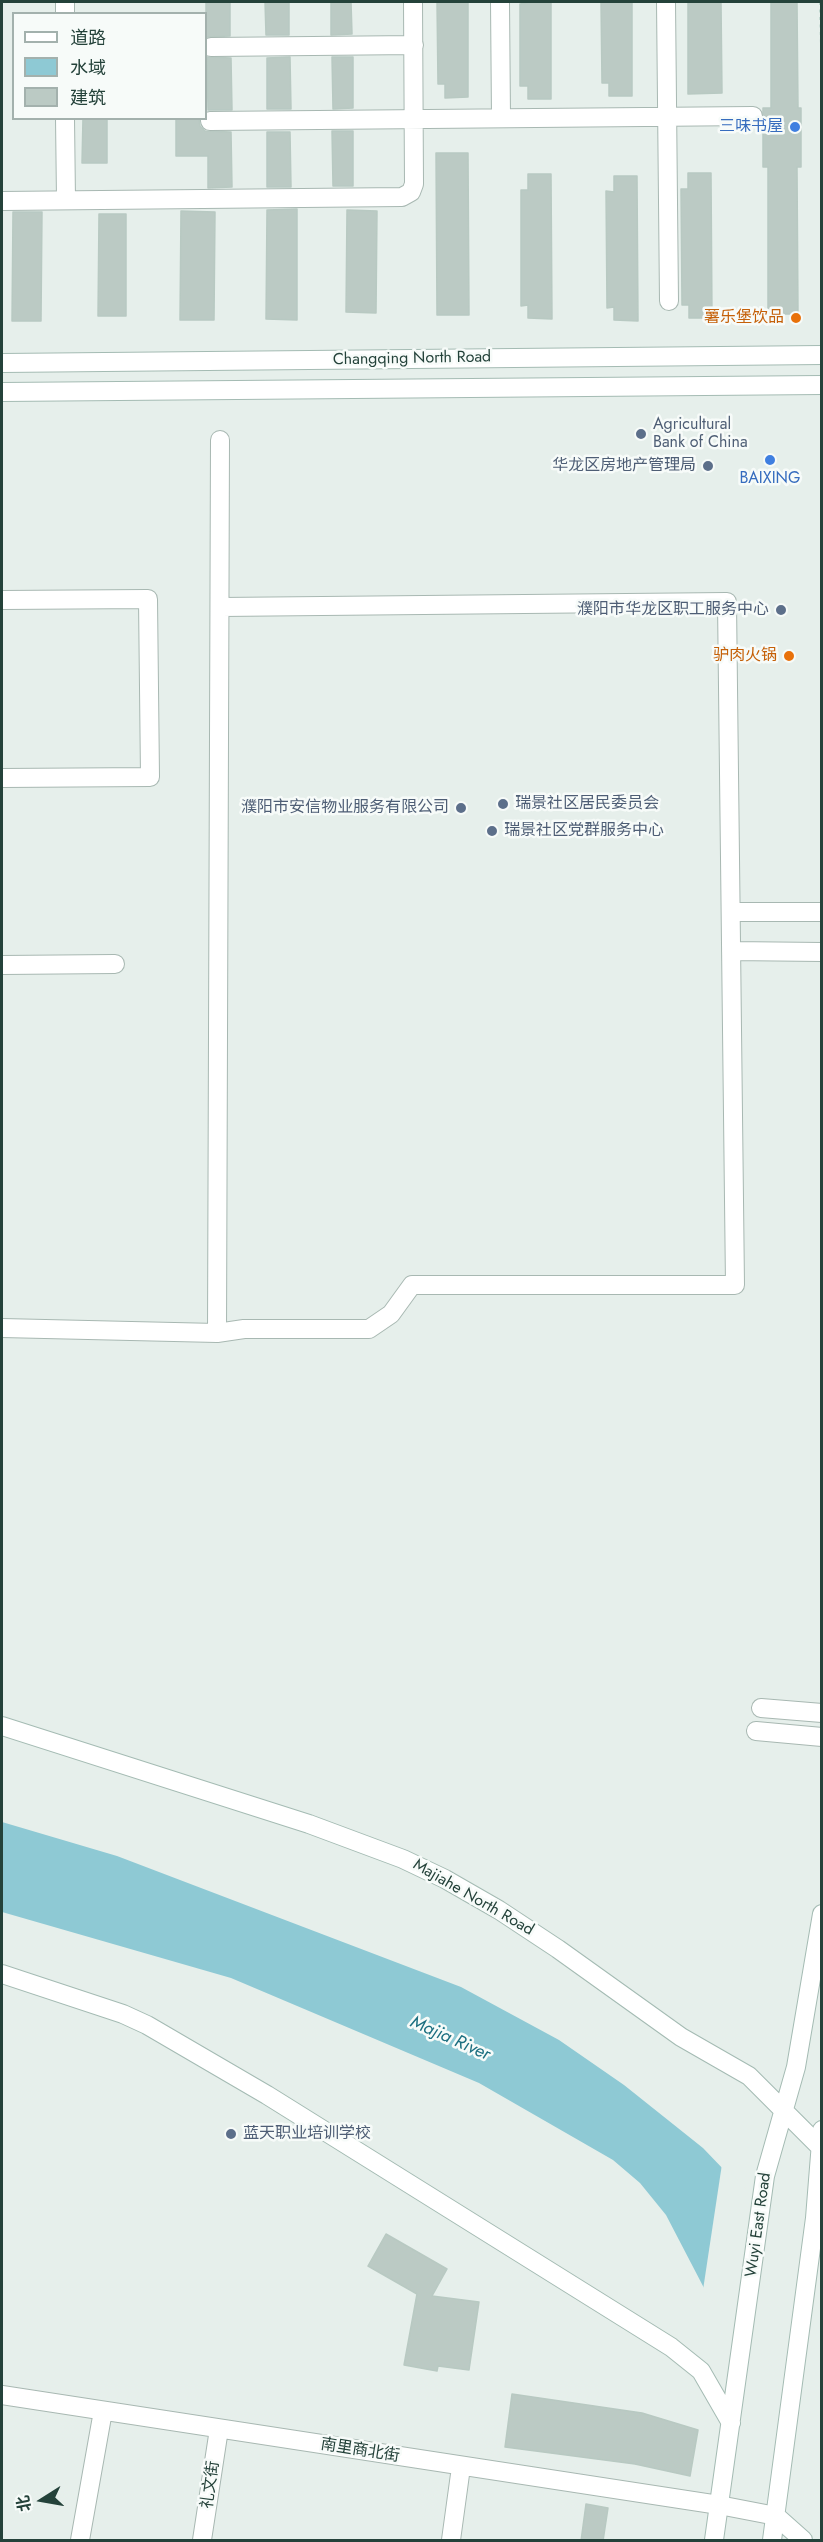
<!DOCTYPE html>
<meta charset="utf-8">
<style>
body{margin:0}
#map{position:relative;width:823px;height:2542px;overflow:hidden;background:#e6efeb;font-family:Jost,"Noto Sans SC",sans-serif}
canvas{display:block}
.frame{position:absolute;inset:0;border:3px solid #24423a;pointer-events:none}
.legend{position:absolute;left:12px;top:12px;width:195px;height:108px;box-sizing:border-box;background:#f7fbf9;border:2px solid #a3b1ad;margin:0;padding:8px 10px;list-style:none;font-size:18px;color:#24423a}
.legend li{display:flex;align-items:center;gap:12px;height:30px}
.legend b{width:30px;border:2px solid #a3b1ad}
.north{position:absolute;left:12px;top:2470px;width:60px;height:60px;-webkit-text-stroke:4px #f7fbf9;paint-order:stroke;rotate:259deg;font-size:16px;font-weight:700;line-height:24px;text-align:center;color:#24423a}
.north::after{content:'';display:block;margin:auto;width:21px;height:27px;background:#24423a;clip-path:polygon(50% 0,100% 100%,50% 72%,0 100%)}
</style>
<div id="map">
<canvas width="823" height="2542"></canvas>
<div class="frame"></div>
<ul class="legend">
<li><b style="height:8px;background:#fff"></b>道路</li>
<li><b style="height:16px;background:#8ec9d4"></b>水域</li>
<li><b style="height:16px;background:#bbcac4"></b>建筑</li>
</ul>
<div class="north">北</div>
</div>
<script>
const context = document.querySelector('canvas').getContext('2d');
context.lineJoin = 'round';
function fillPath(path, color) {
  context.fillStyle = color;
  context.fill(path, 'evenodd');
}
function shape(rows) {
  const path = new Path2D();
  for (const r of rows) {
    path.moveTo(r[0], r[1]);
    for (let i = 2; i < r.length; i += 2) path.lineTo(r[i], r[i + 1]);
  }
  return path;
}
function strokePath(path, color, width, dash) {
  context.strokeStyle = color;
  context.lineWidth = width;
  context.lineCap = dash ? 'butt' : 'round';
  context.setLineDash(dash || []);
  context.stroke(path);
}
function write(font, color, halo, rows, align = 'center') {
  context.font = font + ' Jost,"Noto Sans SC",sans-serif';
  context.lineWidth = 5;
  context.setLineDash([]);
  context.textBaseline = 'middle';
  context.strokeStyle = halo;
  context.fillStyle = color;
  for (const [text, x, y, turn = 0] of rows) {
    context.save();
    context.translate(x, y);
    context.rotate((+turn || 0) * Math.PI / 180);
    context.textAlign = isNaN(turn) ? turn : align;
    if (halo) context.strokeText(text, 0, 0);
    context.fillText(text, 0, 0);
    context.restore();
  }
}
fillPath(shape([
 [2,1822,117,1856,461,1987,559,2040,624,2085,703,2148,821,2271,704,2288,666,2215,640,2183,613,2160,479,2083,231,1978,2,1912]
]), '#8ec9d4');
fillPath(shape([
 [722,2164,822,2267,821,2420,703,2290]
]), '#e6efeb');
const building = shape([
 [206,2,230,2,230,36,206,37,206,2],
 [265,2,289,2,289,35,266,35,265,2],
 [331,2,351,2,352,34,331,35,331,2],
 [437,2,468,2,468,97,445,98,445,84,438,84,437,2],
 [527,2,551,2,551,99,528,99,528,86,520,86,520,4,527,3,527,2],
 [601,2,632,2,632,96,609,96,609,83,602,83,601,2],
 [688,2,721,2,722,93,688,94,688,2],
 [771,2,797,2,798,108,801,108,801,167,797,167,798,314,768,314,768,167,763,167,763,108,771,108,771,2],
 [207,57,231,58,232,110,208,110,207,57],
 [290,57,291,109,267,109,267,58,290,57],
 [332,57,353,57,353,108,333,109,332,57],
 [83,118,107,118,107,163,82,163,83,118],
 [176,118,199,118,200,126,205,131,231,132,232,187,208,188,208,156,176,156,176,118],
 [332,131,353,131,353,186,333,186,332,131],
 [267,132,290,132,291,187,267,187,267,132],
 [436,153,468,153,469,315,437,315,436,153],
 [688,173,711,173,712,318,689,318,689,305,682,305,681,189,688,189,688,173],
 [528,174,551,174,552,319,528,318,528,305,521,306,521,190,528,190,528,174],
 [614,176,637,176,638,321,614,320,614,307,607,308,606,191,614,192,614,176],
 [297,209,297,320,266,319,267,210,297,209],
 [347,210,377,211,376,313,346,312,347,210],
 [181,211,215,212,214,320,180,320,181,211],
 [13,212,42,212,41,321,12,321,13,212],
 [99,214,126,214,126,316,98,316,99,214],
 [386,2234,447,2269,432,2296,479,2302,469,2370,438,2366,437,2371,404,2365,417,2294,368,2266,386,2234],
 [512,2394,642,2413,698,2430,690,2476,635,2464,505,2447,512,2394],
 [586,2504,608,2508,603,2541,581,2541,586,2504]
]);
fillPath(building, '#bbcac4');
strokePath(building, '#b8c9c2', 1.5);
const street = shape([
 [65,2,65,14],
 [500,2,501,117],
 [666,2,669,301],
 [211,47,414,45],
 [65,118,66,200],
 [210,121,753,116],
 [2,201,402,197,411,192,414,184,413,2],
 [2,600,148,599,150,777,2,778],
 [731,912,822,912],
 [731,951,822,952],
 [2,965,115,964],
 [2,1328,217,1333,244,1329,369,1329,391,1314,412,1285,735,1285,727,602,221,607],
 [217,1333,220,440],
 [761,1708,822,1713],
 [756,1731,822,1737],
 [2,2395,719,2505,776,2516],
 [80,2540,103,2411],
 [202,2540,219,2429],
 [451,2540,461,2467]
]);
const secondary = shape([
 [2,363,822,355],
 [2,392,822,385],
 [2,1726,309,1824,403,1859,445,1879,499,1910,558,1949,681,2037,749,2076,822,2149],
 [2,1974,123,2014,147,2025,267,2095,671,2347,701,2371,731,2423],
 [776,2516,803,2540],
 [714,2540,765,2176,796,2067,822,1914],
 [772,2540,815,2218,822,2130]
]);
strokePath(street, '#a8b8b2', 20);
strokePath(secondary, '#a4bbb3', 20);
strokePath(shape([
 [821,2,822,90]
]), '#86b3a5', 3, [3, 4.5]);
strokePath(street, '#fff', 18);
strokePath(secondary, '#fff', 18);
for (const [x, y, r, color] of [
 [795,127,6,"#3f7fe0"],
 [796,318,6,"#e8710a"],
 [641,434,6,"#5c6f8a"],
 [770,460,6,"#3f7fe0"],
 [708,466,6,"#5c6f8a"],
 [781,610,6,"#5c6f8a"],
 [789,656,6,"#e8710a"],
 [503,804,6,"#5c6f8a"],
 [461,808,6,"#5c6f8a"],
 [492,831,6,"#5c6f8a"],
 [231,2134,6,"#5c6f8a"]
]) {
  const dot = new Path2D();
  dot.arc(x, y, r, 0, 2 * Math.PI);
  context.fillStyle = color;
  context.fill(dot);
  strokePath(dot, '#f7fbf9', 2);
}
write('16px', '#366cbe', '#f7fbf9', [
 ["三味书屋",783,127],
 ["BAIXING",770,479,"center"]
], 'right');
write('16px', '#c56008', '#f7fbf9', [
 ["薯乐堡饮品",784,318],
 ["驴肉火锅",777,656]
], 'right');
write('16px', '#24423a', '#f7fbf9', [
 ["Changqing North Road",412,359,-1],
 ["Majiahe North Road",473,1898,30],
 ["Wuyi East Road",759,2225,-82],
 ["南里商北街",360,2451,9],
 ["礼文街",211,2485,-82]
]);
write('16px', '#4e5e75', '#f7fbf9', [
 ["Agricultural",653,425],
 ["Bank of China",653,443],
 ["华龙区房地产管理局",696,466,"right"],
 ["濮阳市华龙区职工服务中心",769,610,"right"],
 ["瑞景社区居民委员会",515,804],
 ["濮阳市安信物业服务有限公司",449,808,"right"],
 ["瑞景社区党群服务中心",504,831],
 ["蓝天职业培训学校",243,2134]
], 'left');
write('italic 18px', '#1c6f80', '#f7fbf9', [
 ["Majia River",450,2039,24]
]);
</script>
